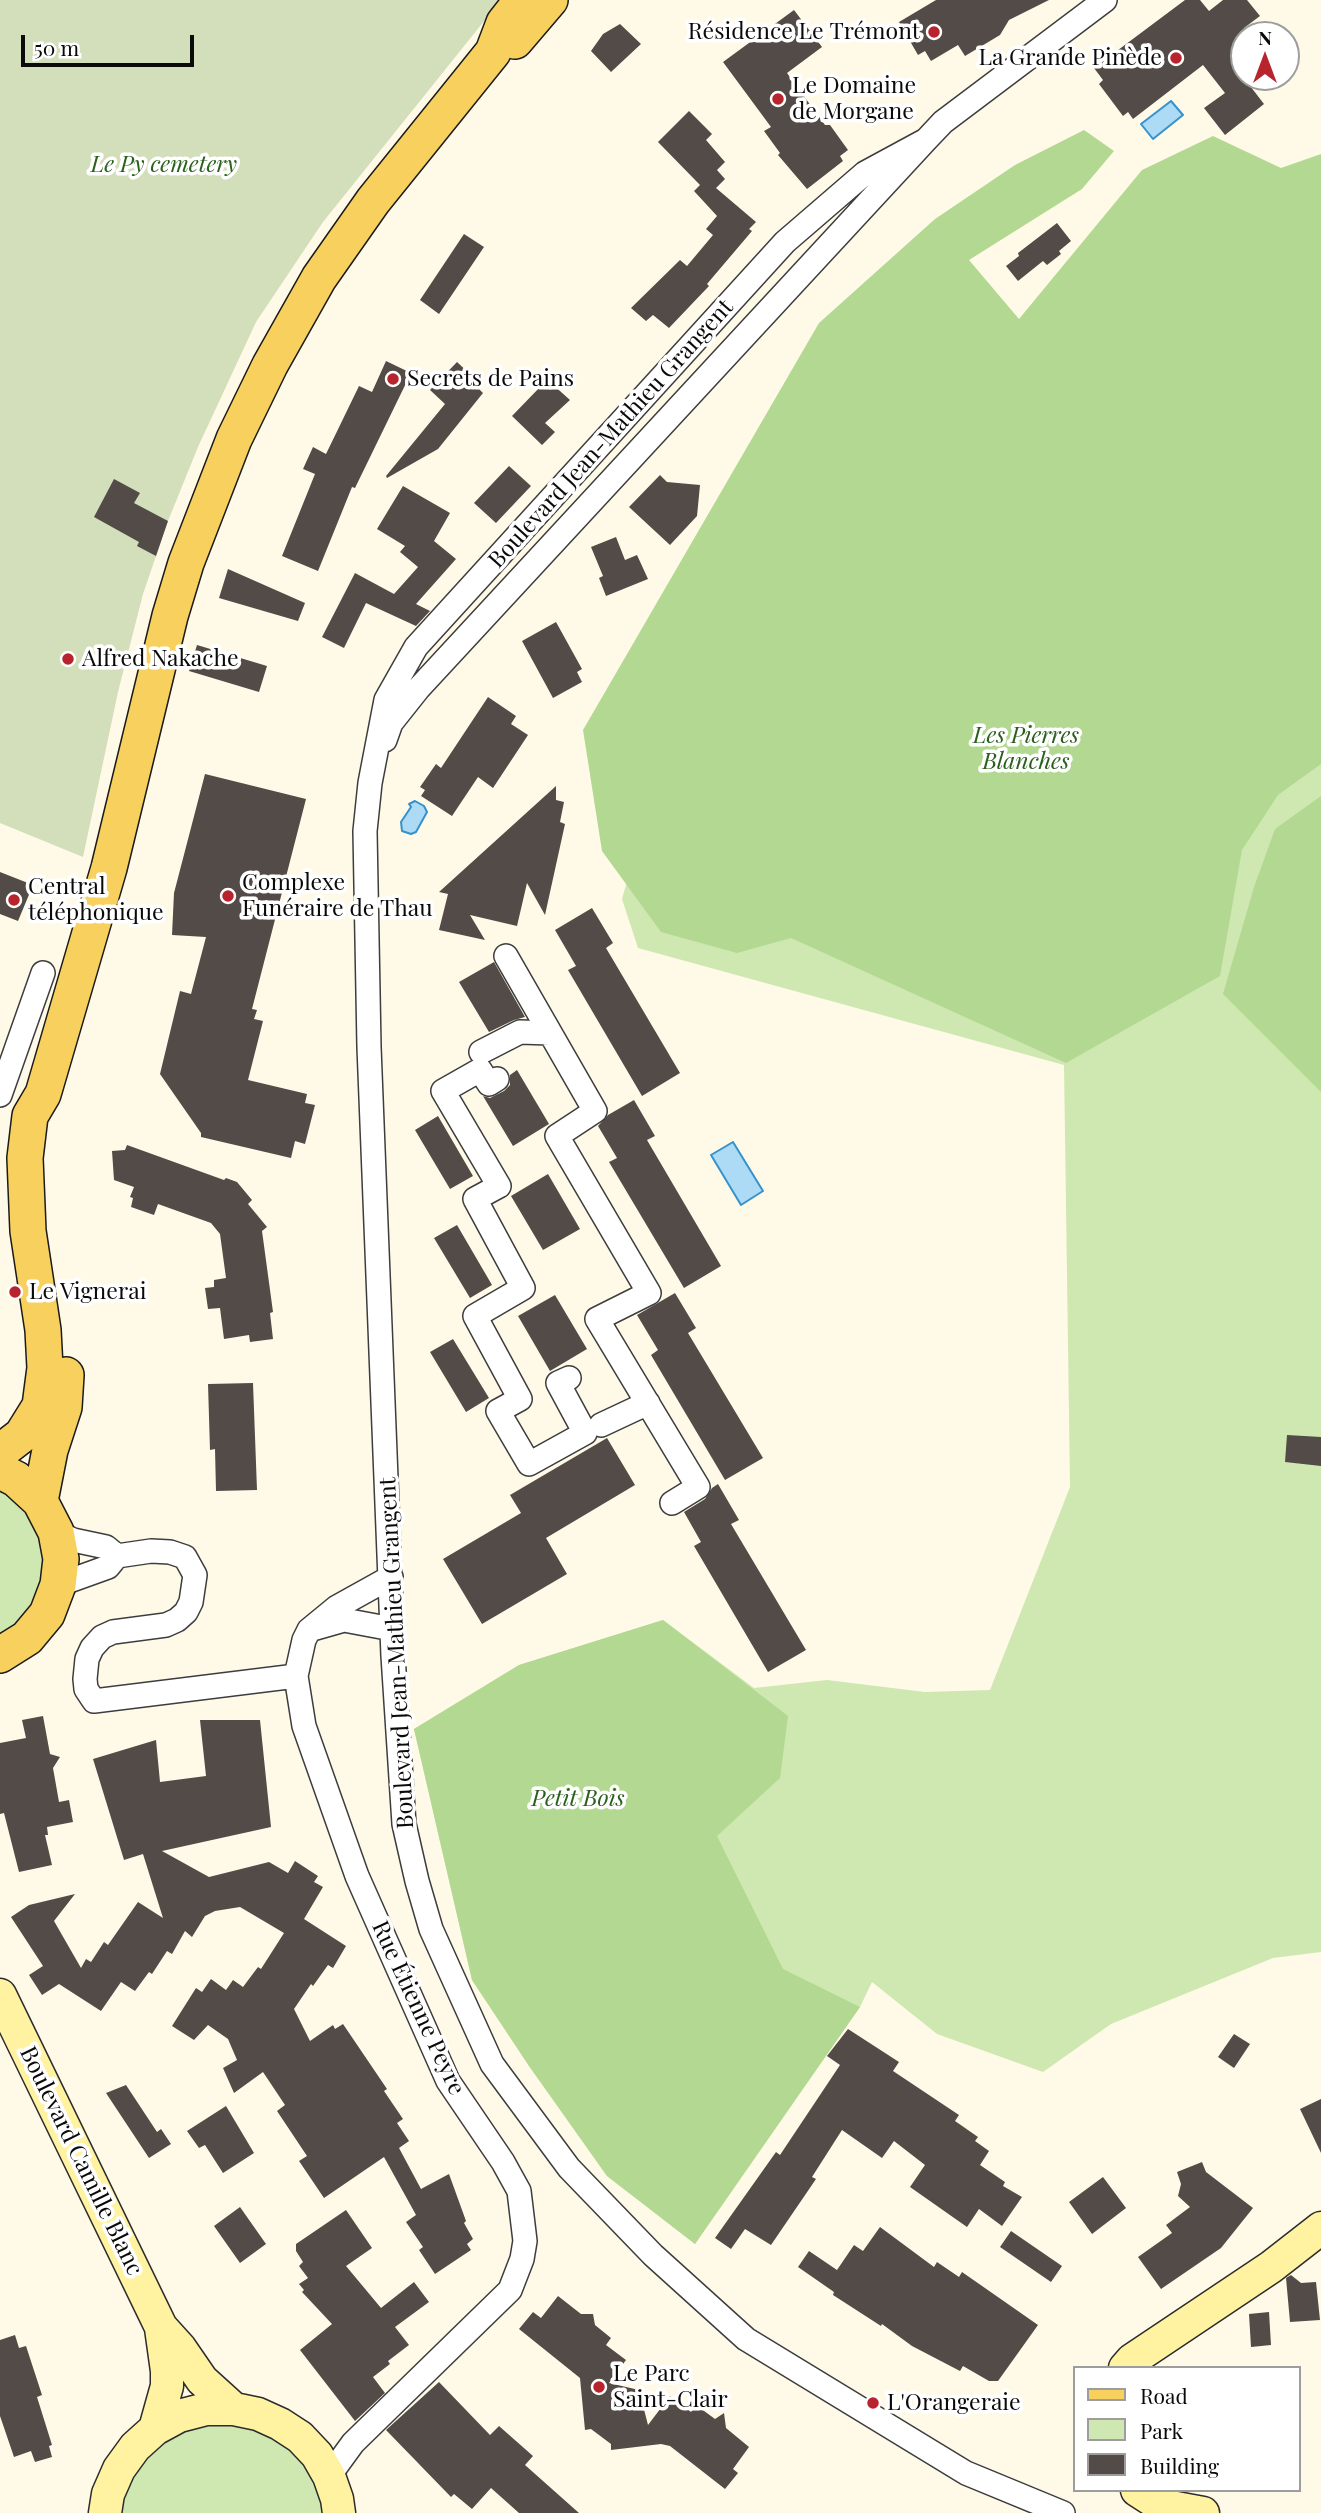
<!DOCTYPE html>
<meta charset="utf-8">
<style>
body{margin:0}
#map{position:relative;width:1321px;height:2513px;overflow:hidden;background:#fffae7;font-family:"Playfair Display",serif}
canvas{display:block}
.legend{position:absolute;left:1073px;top:2366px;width:228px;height:126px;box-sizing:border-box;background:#fff;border:2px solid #9d9d9d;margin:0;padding:9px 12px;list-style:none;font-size:21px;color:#0a0a0a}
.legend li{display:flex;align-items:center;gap:14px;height:35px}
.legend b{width:35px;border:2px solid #9d9d9d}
.north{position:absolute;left:1230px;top:21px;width:70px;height:70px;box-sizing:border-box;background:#fff;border:2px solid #9d9d9d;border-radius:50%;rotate:0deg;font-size:19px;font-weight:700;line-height:28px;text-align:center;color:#0a0a0a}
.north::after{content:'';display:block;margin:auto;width:24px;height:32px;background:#b8242e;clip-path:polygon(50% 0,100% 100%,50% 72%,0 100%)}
.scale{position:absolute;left:21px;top:35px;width:173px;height:32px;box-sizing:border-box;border:4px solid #0a0a0a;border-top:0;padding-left:9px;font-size:21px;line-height:24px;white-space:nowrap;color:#0a0a0a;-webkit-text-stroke:5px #fff;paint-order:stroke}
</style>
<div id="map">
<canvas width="1321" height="2513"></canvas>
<ul class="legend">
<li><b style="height:9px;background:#f8d05e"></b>Road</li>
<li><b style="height:19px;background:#cfe8b2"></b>Park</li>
<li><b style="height:19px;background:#524b47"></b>Building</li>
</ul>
<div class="north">N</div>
<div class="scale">50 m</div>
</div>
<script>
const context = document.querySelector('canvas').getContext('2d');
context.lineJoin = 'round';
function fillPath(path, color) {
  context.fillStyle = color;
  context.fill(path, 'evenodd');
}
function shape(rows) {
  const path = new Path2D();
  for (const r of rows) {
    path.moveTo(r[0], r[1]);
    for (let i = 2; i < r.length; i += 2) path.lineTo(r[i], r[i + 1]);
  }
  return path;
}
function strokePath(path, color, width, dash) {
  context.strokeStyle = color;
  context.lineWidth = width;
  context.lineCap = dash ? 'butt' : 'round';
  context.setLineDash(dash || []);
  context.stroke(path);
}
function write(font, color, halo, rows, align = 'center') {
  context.font = font + ' "Playfair Display",serif';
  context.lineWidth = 7;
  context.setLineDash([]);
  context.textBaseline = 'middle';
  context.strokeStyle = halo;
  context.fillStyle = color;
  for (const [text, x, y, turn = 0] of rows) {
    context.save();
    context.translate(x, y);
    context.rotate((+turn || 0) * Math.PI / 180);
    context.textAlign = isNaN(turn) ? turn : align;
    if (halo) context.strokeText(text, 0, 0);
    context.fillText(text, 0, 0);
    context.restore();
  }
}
fillPath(shape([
 [1321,210,1321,1952,1273,1958,1111,2024,1043,2072,937,2034,872,1982,860,2007,695,2244,607,2176,529,2066,472,1980,414,1729,519,1665,663,1620,754,1688,827,1680,925,1692,990,1690,1070,1487,1064,1065,638,948,622,899,662,760,1047,374],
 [0,1488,26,1508,41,1532,46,1560,43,1588,30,1613,0,1638],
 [232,2421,267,2430,297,2451,318,2481,327,2513,120,2513,121,2499,137,2465,162,2440,195,2424]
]), '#cfe8b2');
fillPath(shape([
 [1084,130,1114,151,1082,189,969,260,1019,319,1142,170,1213,136,1281,168,1321,154,1321,764,1278,795,1242,850,1220,976,1066,1063,791,938,737,953,661,932,602,851,583,730,819,323,935,219,1015,165],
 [1321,796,1321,1092,1223,994,1254,887,1275,829],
 [663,1620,788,1716,780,1778,717,1836,783,1969,860,2007,695,2244,607,2176,529,2066,472,1980,414,1729,519,1665]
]), '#b3d892');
fillPath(shape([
 [0,0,501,0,323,222,256,322,198,447,168,521,143,594,118,692,83,857,0,823]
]), '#d3debb');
const water = shape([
 [1171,101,1183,115,1153,139,1141,124,1171,101],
 [415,801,424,806,427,812,416,832,411,834,402,831,401,822,411,807,409,804,415,801],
 [733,1142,763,1191,741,1205,711,1155,733,1142]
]);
fillPath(water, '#addbf5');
strokePath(water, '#3492cc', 2);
fillPath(shape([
 [936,0,1049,0,1009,20,1000,35,965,56,958,45,931,61,925,51,918,55,899,22],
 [1185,0,1200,0,1209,11,1223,0,1247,0,1260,16,1244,28,1244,78,1264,104,1225,135,1204,108,1225,93,1203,65,1133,119,1128,112,1123,116,1099,84,1103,80,1094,68],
 [794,10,822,47,787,73,825,125,830,125,848,150,840,156,843,161,807,189,778,155,780,153,764,131,771,127,723,62],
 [620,24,641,44,611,72,591,51,603,34],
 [689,111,712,134,706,140,725,162,717,170,725,179,716,188,756,222,749,229,752,231,707,284,709,286,669,328,653,315,646,321,631,308,680,260,687,266,713,235,706,229,717,216,694,191,700,185,658,142],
 [1057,223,1071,241,1059,251,1061,254,1047,265,1043,261,1018,281,1006,266,1019,256,1018,253],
 [464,234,484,247,439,314,420,300],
 [386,361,411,373,355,488,352,487,318,571,282,556,315,474,303,469,313,447,326,454,359,386,372,392],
 [457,362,471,375,468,378,483,393,438,449,387,478,386,476,445,404,430,390],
 [551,383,570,400,545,423,555,432,542,445,512,416,541,386,545,389],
 [509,466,531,486,496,523,474,503],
 [660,475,667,482,700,485,697,516,670,545,629,507],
 [114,479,140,493,134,503,168,521,156,556,137,546,139,542,94,517],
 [403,486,450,513,434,541,456,559,416,604,430,611,416,626,366,603,344,648,322,637,355,573,394,594,418,567,400,552,405,546,377,529],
 [616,537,625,560,637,555,648,579,606,596,599,578,603,576,591,547],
 [228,569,305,603,298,621,219,598],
 [556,622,582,669,577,672,582,682,553,698,522,641],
 [197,645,267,666,259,692,189,671],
 [488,697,516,716,511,724,528,735,493,788,478,777,452,816,421,796,425,790,420,787,436,764,441,768],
 [205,774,306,799,252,1009,257,1010,254,1019,263,1021,248,1080,307,1094,305,1103,315,1105,305,1144,295,1141,291,1158,201,1137,201,1133,160,1074,180,991,191,994,206,937,172,935,174,893],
 [556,786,556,800,564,802,560,822,565,824,545,915,527,883,517,926,470,915,485,940,439,930,448,894,439,892],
 [0,872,33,885,18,921,0,914],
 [592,908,613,943,606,948,680,1073,642,1096,568,970,576,966,555,930],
 [494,962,525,1017,514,1020,489,1032,459,982],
 [517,1070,549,1124,513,1146,483,1096,490,1098,504,1091,510,1085,510,1075],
 [634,1100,655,1136,647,1140,721,1266,684,1288,609,1162,617,1158,598,1126,608,1115],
 [438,1116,473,1176,450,1189,415,1130],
 [127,1145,224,1180,226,1178,237,1182,252,1200,248,1204,267,1227,262,1231,273,1312,270,1313,273,1339,250,1342,249,1335,224,1339,220,1308,208,1309,205,1288,214,1287,214,1280,226,1278,220,1234,211,1223,158,1204,154,1215,131,1207,133,1198,130,1197,134,1187,114,1180,112,1151,125,1150],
 [548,1174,580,1229,543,1250,511,1196],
 [457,1225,492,1285,470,1298,434,1238],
 [675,1293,696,1328,688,1333,763,1458,725,1480,651,1355,658,1350,637,1315],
 [555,1295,587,1349,550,1371,518,1316],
 [453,1339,489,1398,466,1412,430,1352],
 [253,1383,257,1490,216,1491,215,1449,210,1450,208,1384],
 [1287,1435,1321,1437,1321,1466,1285,1462],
 [607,1438,635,1485,546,1538,567,1574,482,1624,443,1559,521,1513,510,1495],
 [718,1484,739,1520,731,1524,806,1650,768,1672,694,1546,701,1542,684,1512,705,1499,712,1488],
 [43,1716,50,1754,60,1757,53,1768,59,1802,69,1800,73,1822,47,1827,48,1835,45,1835,52,1865,19,1872,4,1813,0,1814,0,1743,26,1738,22,1720],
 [200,1720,260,1720,271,1827,162,1851,209,1877,269,1862,288,1873,295,1861,318,1876,314,1882,323,1887,304,1919,346,1946,333,1968,328,1965,313,1986,311,1984,294,2009,310,2041,333,2025,335,2029,343,2024,387,2089,384,2091,403,2119,397,2123,409,2141,399,2148,421,2189,449,2174,466,2221,464,2223,473,2239,467,2244,471,2250,435,2274,419,2250,423,2247,406,2222,416,2215,384,2157,324,2198,299,2161,307,2156,277,2111,285,2105,263,2072,234,2093,223,2068,237,2060,228,2039,208,2025,194,2040,172,2026,196,1988,202,1992,211,1979,226,1990,233,1980,243,1987,258,1967,261,1969,284,1933,240,1907,215,1911,205,1916,192,1937,185,1931,172,1954,167,1951,152,1974,149,1972,135,1991,121,1982,101,2011,59,1984,42,1995,29,1975,43,1966,11,1917,29,1905,75,1894,54,1921,81,1968,86,1959,91,1962,104,1942,108,1945,138,1902,163,1918,143,1854,124,1860,93,1759,156,1740,160,1782,206,1776],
 [848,2029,899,2062,893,2071,959,2115,955,2121,978,2137,975,2141,989,2151,980,2165,1005,2182,1003,2186,1022,2197,1002,2226,979,2209,967,2227,910,2187,925,2165,894,2141,882,2158,842,2130,812,2177,816,2179,771,2245,745,2229,731,2249,715,2238,776,2152,780,2155,840,2065,827,2056],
 [1234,2034,1250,2044,1234,2068,1218,2057],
 [126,2085,157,2132,161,2129,171,2144,149,2158,106,2093],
 [1321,2099,1321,2153,1300,2109],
 [226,2106,254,2153,223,2173,205,2145,199,2148,187,2131],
 [1202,2162,1206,2172,1253,2208,1221,2248,1161,2289,1138,2257,1172,2233,1166,2225,1190,2207,1178,2196,1181,2184,1177,2172],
 [1103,2177,1126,2208,1092,2234,1069,2202],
 [240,2207,266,2244,240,2263,214,2226],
 [346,2210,372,2248,346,2266,381,2308,414,2282,429,2302,395,2327,409,2345,388,2361,390,2364,373,2377,385,2393,355,2421,300,2350,332,2324,302,2292,304,2290,299,2284,308,2278,299,2266,303,2262,296,2251,296,2244],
 [880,2227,934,2267,937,2262,959,2277,962,2272,1038,2325,998,2381,989,2381,963,2366,960,2371,912,2346,882,2324,881,2326,833,2295,834,2292,798,2267,809,2251,837,2270,854,2245,863,2251],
 [1011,2231,1062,2266,1051,2282,1000,2247],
 [1291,2275,1301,2283,1316,2282,1320,2320,1290,2322,1286,2278],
 [558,2296,581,2314,593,2314,595,2325,611,2338,606,2345,626,2360,609,2383,639,2390,648,2425,670,2396,691,2412,696,2405,715,2419,724,2413,726,2428,749,2447,733,2469,738,2473,725,2489,670,2446,661,2444,611,2450,611,2444,591,2429,585,2430,580,2378,519,2329,533,2312,541,2318],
 [1269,2312,1271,2345,1251,2347,1249,2314],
 [15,2335,19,2348,26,2346,42,2395,37,2397,52,2445,49,2446,52,2457,35,2462,31,2451,14,2457,0,2416,0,2340],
 [439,2382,490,2435,499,2426,533,2456,525,2465,579,2513,519,2513,491,2488,472,2509,454,2494,451,2497,386,2430]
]), '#524b47');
const street = shape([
 [926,140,865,173,785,242,416,647,386,700,370,783,365,831,369,1047,393,1656,404,1824,417,1881,431,1929,492,2064,569,2168,653,2255,746,2339,966,2473,1063,2513],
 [385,740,391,723,418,689,926,140,943,122,1105,0],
 [506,956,595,1111,557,1136,649,1293,597,1319,698,1487,672,1503],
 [481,1052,520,1032,550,1033],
 [497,1079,489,1084,480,1070,443,1091,499,1186,475,1199,523,1288,475,1316,520,1399,498,1411,529,1464,585,1433,558,1383,569,1378],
 [0,1095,43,973],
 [601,1425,648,1403],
 [56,1532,73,1540,106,1547,117,1556,151,1551,170,1552,185,1557,195,1575,191,1602,186,1612,177,1620,166,1625,113,1632,102,1637,92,1648,87,1659,85,1679,86,1689,94,1701,296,1676],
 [391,1577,337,1607,309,1630,344,1620,392,1629],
 [58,1585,108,1567,117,1556],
 [309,1630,304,1640,296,1676,304,1726,357,1876,448,2081,503,2162,519,2191,525,2241,522,2259,510,2290,353,2443,329,2476]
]);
const secondary = shape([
 [0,1995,161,2327,180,2348,202,2380,234,2409],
 [1125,2368,1132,2360,1271,2267,1321,2228],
 [155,2429,167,2386,167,2371,161,2328],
 [1137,2490,1160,2505,1203,2513],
 [105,2513,108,2494,119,2469,135,2447,155,2429,179,2416,206,2409,234,2409,258,2414,280,2424,300,2437,317,2455,329,2476,337,2499,339,2513]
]);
const primary = shape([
 [515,41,550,0],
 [0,1452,22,1435,40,1406,45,1368,43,1330,28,1231,25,1158,30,1116,43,1094,109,868,170,616,186,563,234,439,270,365,319,278,373,201,493,52,504,23,522,0],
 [0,1471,16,1479,40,1501,56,1532,61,1559,58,1585,47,1614,27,1638,0,1655],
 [40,1501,50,1450,64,1407,66,1375]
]);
strokePath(street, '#3d3d3d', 26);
strokePath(secondary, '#2c2c2c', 35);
strokePath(primary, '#1b1b1b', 38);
strokePath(street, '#fff', 23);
strokePath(secondary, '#fff3a2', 32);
strokePath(primary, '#f8d05e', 35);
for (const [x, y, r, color] of [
 [934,32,7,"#b8242e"],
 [1176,58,7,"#b8242e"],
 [778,99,7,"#b8242e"],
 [393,379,7,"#b8242e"],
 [68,659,7,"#b8242e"],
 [228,896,7,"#b8242e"],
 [14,900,7,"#b8242e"],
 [15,1292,7,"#b8242e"],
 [599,2387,7,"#b8242e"],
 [873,2403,7,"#b8242e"]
]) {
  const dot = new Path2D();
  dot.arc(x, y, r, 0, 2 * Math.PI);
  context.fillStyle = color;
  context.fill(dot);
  strokePath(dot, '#fff', 2.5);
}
write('23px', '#0a0a0a', '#fff', [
 ["Résidence Le Trémont",920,32,"right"],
 ["La Grande Pinède",1162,58,"right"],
 ["Le Domaine",792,86],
 ["de Morgane",792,112],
 ["Secrets de Pains",407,379],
 ["Alfred Nakache",82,659],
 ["Complexe",242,883],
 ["Funéraire de Thau",242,909],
 ["Central",28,887],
 ["téléphonique",28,913],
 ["Le Vignerai",29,1292],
 ["Le Parc",613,2374],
 ["Saint-Clair",613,2400],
 ["L'Orangeraie",887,2403]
], 'left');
write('italic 23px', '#2b601c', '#fff', [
 ["Le Py cemetery",164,165],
 ["Les Pierres",1026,736],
 ["Blanches",1026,762],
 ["Petit Bois",578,1799]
]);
write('23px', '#0a0a0a', '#fff', [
 ["Boulevard Jean-Mathieu Grangent",611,434,-48],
 ["Boulevard Jean-Mathieu Grangent",397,1653,-93],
 ["Rue Étienne Peyre",418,2008,65],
 ["Boulevard Camille Blanc",81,2161,64]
]);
</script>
